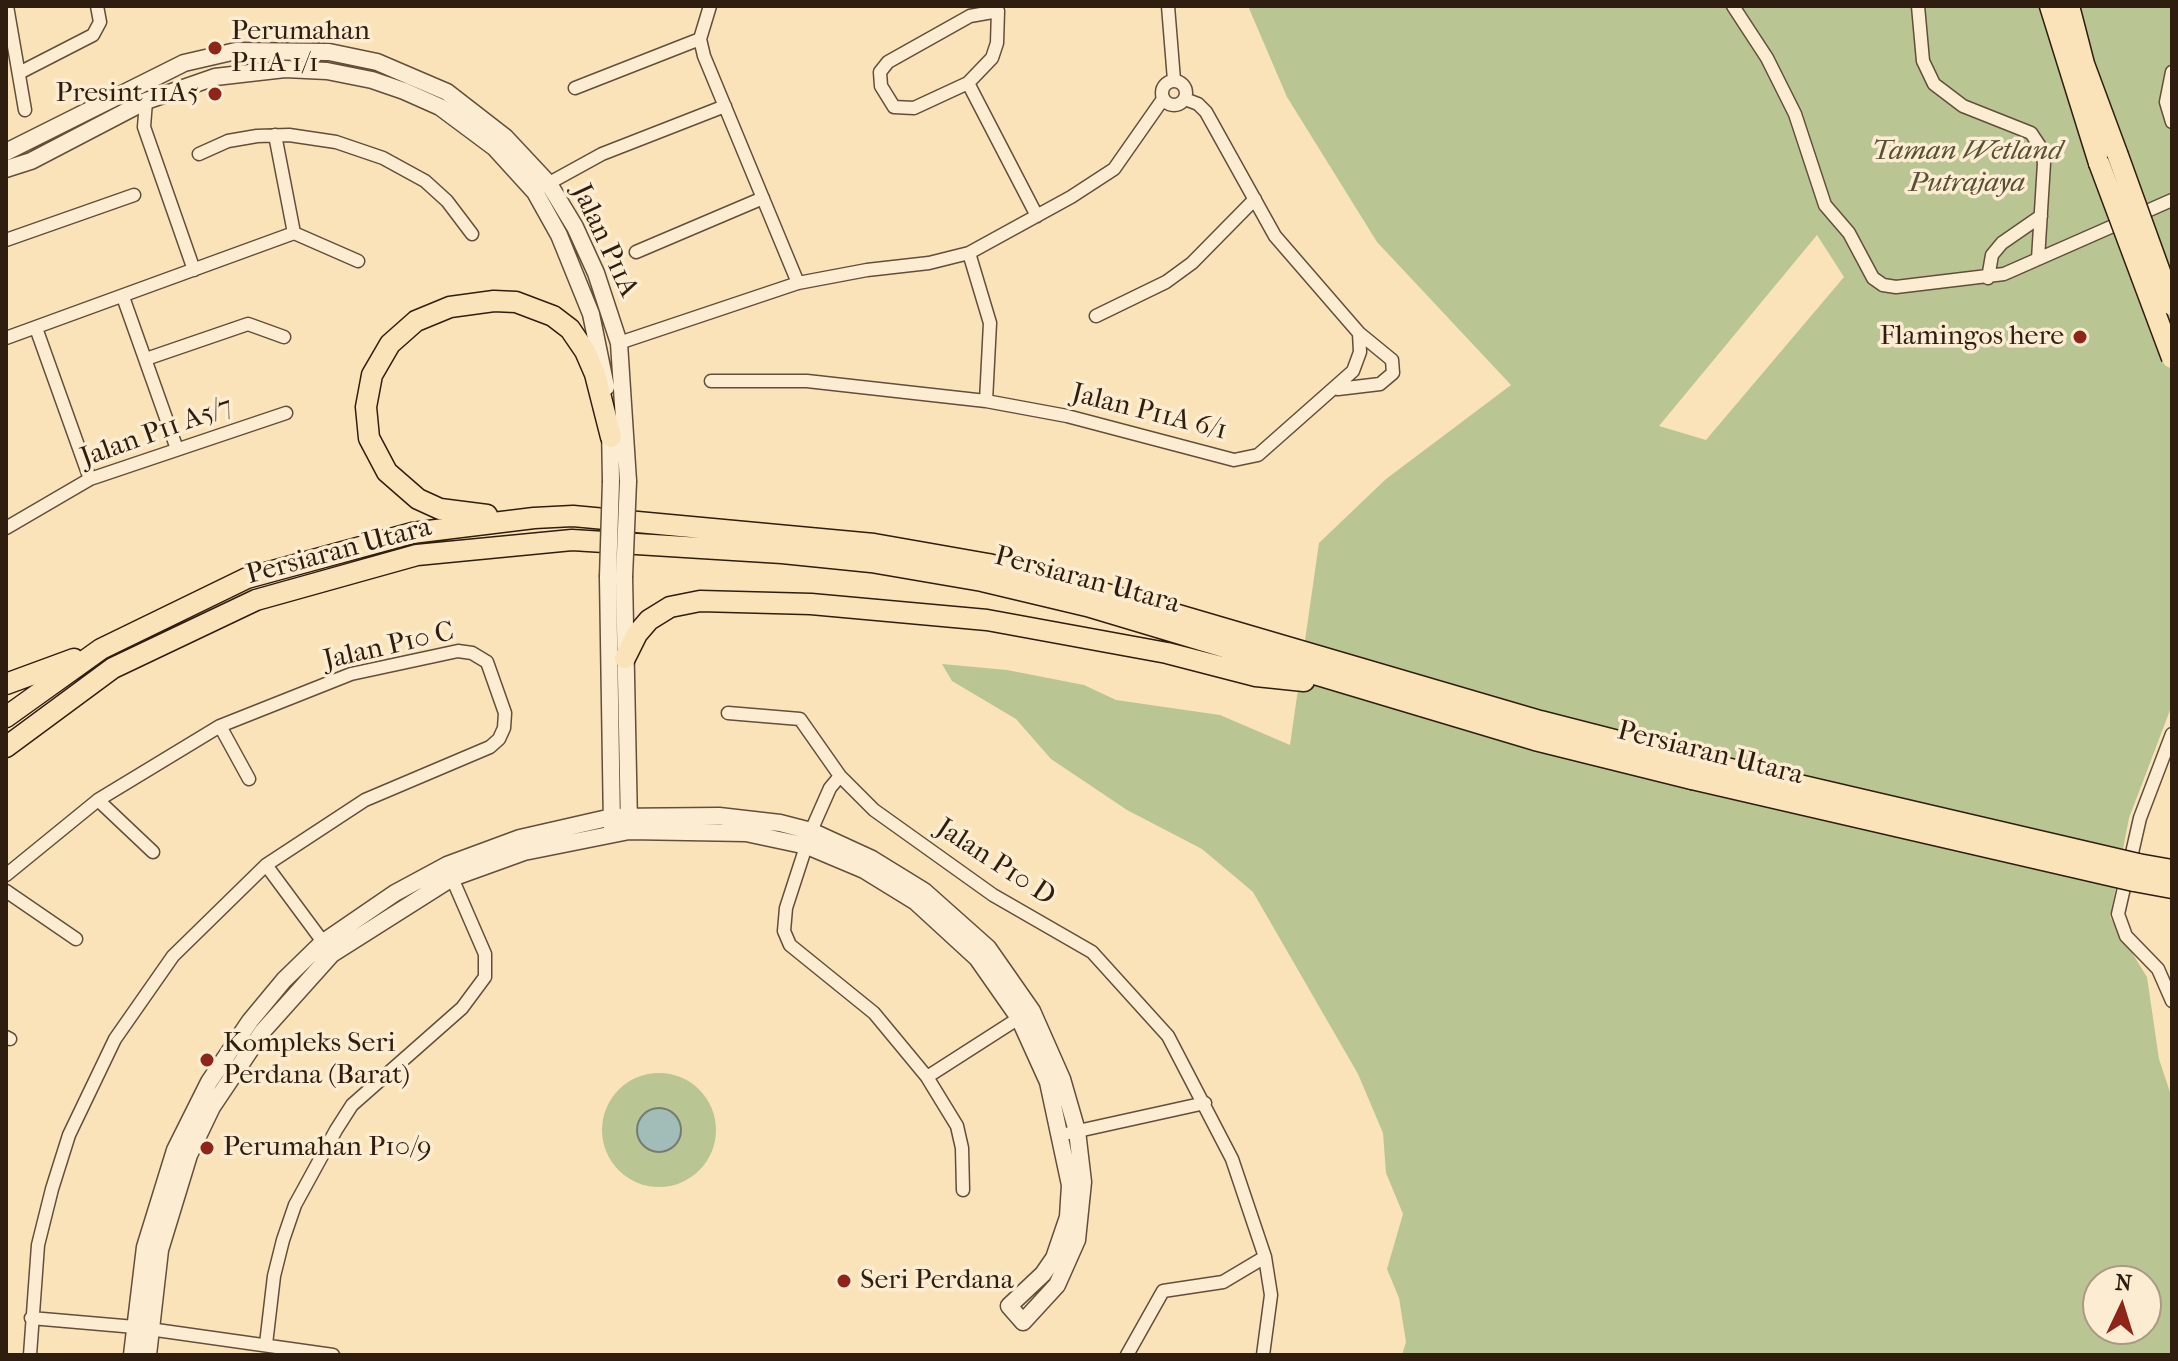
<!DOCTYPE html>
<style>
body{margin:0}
#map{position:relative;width:2178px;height:1361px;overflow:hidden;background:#fbe3b9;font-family:"IM FELL French Canon",serif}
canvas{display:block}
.frame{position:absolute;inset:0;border:8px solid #2f1d0f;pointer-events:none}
.north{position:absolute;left:2082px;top:1265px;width:80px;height:80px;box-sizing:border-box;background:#fcedd2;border:2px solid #aa9a84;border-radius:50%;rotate:4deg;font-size:22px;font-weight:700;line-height:32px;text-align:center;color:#2f1d0f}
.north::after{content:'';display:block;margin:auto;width:28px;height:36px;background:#8f2418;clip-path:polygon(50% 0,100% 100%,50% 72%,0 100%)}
</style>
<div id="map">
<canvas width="2178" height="1361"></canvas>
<div class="frame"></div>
<div class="north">N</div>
</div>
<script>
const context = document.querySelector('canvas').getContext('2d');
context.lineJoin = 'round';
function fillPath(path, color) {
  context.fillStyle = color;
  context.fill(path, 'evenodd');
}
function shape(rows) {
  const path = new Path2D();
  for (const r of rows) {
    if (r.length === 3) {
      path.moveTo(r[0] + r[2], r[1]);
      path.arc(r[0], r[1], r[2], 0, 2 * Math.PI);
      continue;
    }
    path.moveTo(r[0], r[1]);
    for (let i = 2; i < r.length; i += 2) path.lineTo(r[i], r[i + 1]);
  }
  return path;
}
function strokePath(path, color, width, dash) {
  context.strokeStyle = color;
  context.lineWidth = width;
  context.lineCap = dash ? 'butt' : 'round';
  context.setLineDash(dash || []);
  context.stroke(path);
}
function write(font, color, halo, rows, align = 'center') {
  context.font = font + ' "IM FELL French Canon",serif';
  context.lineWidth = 7;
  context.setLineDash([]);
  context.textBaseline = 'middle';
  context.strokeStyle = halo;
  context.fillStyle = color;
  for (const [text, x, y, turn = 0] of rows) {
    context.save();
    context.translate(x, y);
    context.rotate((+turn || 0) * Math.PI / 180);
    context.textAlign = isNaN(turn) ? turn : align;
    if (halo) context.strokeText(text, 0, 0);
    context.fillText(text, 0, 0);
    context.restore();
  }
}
fillPath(shape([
 [1248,6,2172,6,2172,705,2129,818,2110,917,2147,977,2159,1059,2172,1098,2172,1355,1402,1355,1406,1342,1399,1298,1387,1269,1403,1214,1386,1173,1383,1133,1358,1074,1253,892,1202,849,1127,810,1051,759,1016,719,952,681,942,664,1007,670,1084,685,1116,700,1220,715,1290,745,1319,543,1386,479,1511,385,1377,242,1287,97],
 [1817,235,1844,277,1706,440,1659,426],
 [2098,1281,2146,1281,2146,1329,2098,1329],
 [659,1130,57]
]), '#b9c593');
const water = shape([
 [659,1130,22]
]);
fillPath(water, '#a2bcb8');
strokePath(water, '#747c74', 2);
const minor = shape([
 [7,6,25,110],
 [710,6,700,39,704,56,798,283],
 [1168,6,1174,80],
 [1733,6,1767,58,1795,114,1825,205,1849,233,1873,278,1883,285,1896,287,2004,274,2172,200],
 [1918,6,1923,61,1934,84,1963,106,2031,133,2041,148,2044,163,2038,259],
 [998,11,997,43,992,58,968,83,914,108,894,107,881,86,880,72,888,62,970,16,998,11],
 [2172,72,2166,102,2172,122],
 [19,73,93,35,100,22,97,6],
 [1174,93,12],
 [968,83,1037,216],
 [575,88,700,39],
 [146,101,144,127,194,270],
 [275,135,294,233],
 [199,154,228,141,257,136,289,135,336,142,383,158,425,181,447,201,472,234],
 [542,187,602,154,725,106],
 [6,240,134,195],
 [636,252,763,198],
 [969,253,990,323,986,401],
 [1988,278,1992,255,2002,243,2041,216],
 [123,297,177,449],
 [1096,316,1166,282,1192,263,1255,199],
 [36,328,90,479],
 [6,338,294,233,358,261],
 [619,343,798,283,867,270,929,263,969,253,1071,197,1114,169,1163,99],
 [146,359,248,324,284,337],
 [711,381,807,381,986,401,1067,416,1234,460,1258,455,1353,371,1360,352,1359,333,1275,236,1206,112,1198,104,1185,99],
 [1338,389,1380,384,1393,373,1392,360,1359,333],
 [6,528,90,479,286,413],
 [728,713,800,719,840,776,874,810,993,895,1092,952,1168,1036,1232,1159,1265,1257,1271,1295,1263,1355],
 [220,726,249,779],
 [2172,734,2140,818,2118,914,2126,936,2158,969,2172,1001],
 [840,776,830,788,811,831,786,908,784,931,790,945,874,1013,927,1077,957,1126,962,1148,963,1190],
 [98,800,153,852],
 [266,865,326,946],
 [6,875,98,800,220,726,351,674,458,651,472,653,487,662,505,713,504,728,499,739,490,747,365,800,266,865,173,956,115,1039,69,1135,52,1189,38,1245,30,1355],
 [6,891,76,939],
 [6,1037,10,1039],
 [927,1077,1019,1018],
 [1069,1133,1205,1103],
 [31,1318,135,1327,333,1355],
 [266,1344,274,1276,283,1240,295,1205,336,1130,352,1105,462,1008,485,977,485,954,452,878],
 [1127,1355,1163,1291,1223,1282,1265,1257]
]);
const tertiary = shape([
 [6,152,184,63,236,51,329,52,377,62,447,92,505,137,549,184,575,227,596,273,619,343,628,481],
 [6,169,31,161,146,101,215,77,285,69,327,71,372,80,404,91,440,107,495,148,535,192,559,235,591,314,606,387],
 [610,426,611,481],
 [608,577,612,827],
 [624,577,629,825],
 [132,1355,145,1247,175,1150,209,1082,250,1021,284,980,322,943,395,893,447,865,520,838,612,817,719,816,780,823,811,831,872,859,924,891,988,948,1032,1011,1062,1079,1077,1131,1083,1182,1077,1240,1057,1285,1023,1322,1009,1306,1043,1274,1054,1258,1068,1217,1070,1185,1048,1082,1019,1018,977,958,916,902,864,870,807,846,746,833,629,831,524,852,452,878,332,954,263,1031,212,1107,189,1155,160,1250,148,1355]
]);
const primary = shape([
 [2050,6,2099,163],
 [2069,6,2084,64,2117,153],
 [487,515,440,509,418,499,387,472,369,438,366,407,372,375,390,344,416,321,450,307,494,301,516,302,553,316,570,329,585,351,595,374,611,437],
 [625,658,637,634,649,620,670,607,700,601,811,604,987,620,1167,653,1256,676,1304,681],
 [6,684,74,659],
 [6,717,101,649,247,578,412,533,534,518,573,516,874,544,988,564,1093,590,1540,721,1696,761],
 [6,747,113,668,256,600,417,555,572,540,782,553,871,562,982,581,1087,606,1535,740,1692,779],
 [2138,864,2172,870],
 [2134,881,2172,888]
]);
strokePath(minor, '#624e3a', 15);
strokePath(tertiary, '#624e3a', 19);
strokePath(primary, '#2f1d0f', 23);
strokePath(minor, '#fcedd2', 12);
strokePath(tertiary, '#fcedd2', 16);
strokePath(primary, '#fbe3b9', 20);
const tertiaryBridge = shape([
 [608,577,611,481],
 [624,577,628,481]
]);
const primaryBridge = shape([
 [2117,153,2172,305],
 [2099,163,2172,358],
 [1696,761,2138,864],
 [1692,779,2134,881]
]);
strokePath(tertiaryBridge, '#624e3a', 19, []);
strokePath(primaryBridge, '#2f1d0f', 23, []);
strokePath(tertiaryBridge, '#fcedd2', 16);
strokePath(primaryBridge, '#fbe3b9', 20);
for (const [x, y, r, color] of [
 [215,48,8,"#8f2418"],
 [215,94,8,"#8f2418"],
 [2080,337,8,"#8f2418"],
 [207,1060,8,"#8f2418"],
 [207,1148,8,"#8f2418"],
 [844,1281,8,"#8f2418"]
]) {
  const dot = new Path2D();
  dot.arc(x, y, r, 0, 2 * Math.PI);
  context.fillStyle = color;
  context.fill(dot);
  strokePath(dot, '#fcedd2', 3);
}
write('28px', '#2f1d0f', '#fcedd2', [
 ["Perumahan",231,32],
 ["P11A 1/1",231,64],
 ["Presint 11A5",199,94,"right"],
 ["Flamingos here",2064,337,"right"],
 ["Kompleks Seri",223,1044],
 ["Perdana (Barat)",223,1076],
 ["Perumahan P10/9",223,1148],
 ["Seri Perdana",860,1281]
], 'left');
write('italic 28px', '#584f37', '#fcedd2', [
 ["Taman Wetland",1967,152],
 ["Putrajaya",1967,184]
]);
write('28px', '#2f1d0f', '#fcedd2', [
 ["Jalan P11A",604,241,65],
 ["Jalan P11A 6/1",1149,413,14],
 ["Jalan P11 A5/7",157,433,-20],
 ["Persiaran Utara",339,552,-15],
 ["Persiaran Utara",1087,581,15],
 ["Jalan P10 C",389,647,-13],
 ["Persiaran Utara",1710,754,14],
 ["Jalan P10 D",995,863,33]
]);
</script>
